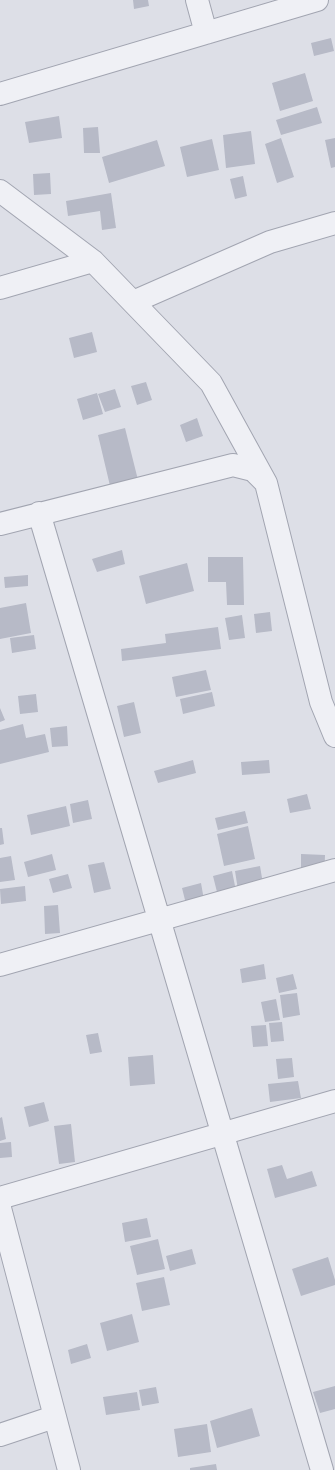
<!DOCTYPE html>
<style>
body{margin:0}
canvas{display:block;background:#dddfe7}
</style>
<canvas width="335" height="1470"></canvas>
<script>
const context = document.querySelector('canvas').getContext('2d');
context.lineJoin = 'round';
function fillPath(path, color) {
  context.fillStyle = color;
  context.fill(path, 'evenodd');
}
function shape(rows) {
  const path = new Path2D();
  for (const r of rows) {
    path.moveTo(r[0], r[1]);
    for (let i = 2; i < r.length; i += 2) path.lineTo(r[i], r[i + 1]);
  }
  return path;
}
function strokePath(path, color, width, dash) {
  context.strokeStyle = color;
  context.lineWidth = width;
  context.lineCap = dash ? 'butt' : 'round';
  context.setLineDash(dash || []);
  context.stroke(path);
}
fillPath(shape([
 [133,0,148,0,149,6,134,9],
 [331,38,334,51,314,56,311,43],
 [305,73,313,101,280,111,272,83],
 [317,107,322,123,281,135,276,120],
 [59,116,62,138,29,143,25,122],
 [98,127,100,153,84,153,83,128],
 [251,131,255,164,226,168,223,135],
 [281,138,294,177,277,183,265,144],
 [335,138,335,167,331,168,325,140],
 [212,139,219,170,187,177,180,147],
 [157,140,165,166,109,183,102,157],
 [50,173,51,194,34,195,33,174],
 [243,176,247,196,235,199,230,179],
 [111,193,116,228,102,230,100,211,68,216,66,201],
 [92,332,97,352,74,358,69,338],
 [146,382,152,400,137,405,131,386],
 [115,389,121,407,105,412,98,394],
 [97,393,103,414,83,420,77,399],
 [197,418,203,436,186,442,180,425],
 [125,428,139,484,111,490,98,435],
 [122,550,125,564,97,572,92,559],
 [208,557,243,557,244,605,227,605,226,582,208,582],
 [187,563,194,591,146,604,139,576],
 [28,575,28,586,5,588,4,577],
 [26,603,31,633,0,639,0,608],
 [270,612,272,631,256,633,254,614],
 [242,615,245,638,229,640,225,618],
 [218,627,221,649,122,661,121,649,166,643,165,634],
 [34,635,36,649,12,653,10,638],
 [206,670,211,690,176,697,172,677],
 [212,692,215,706,183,714,180,699],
 [36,694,38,712,20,714,18,696],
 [134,702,141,733,124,737,117,706],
 [0,708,5,720,0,722],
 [23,724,26,738,45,734,49,752,0,764,0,730],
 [67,726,68,746,52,747,50,728],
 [193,760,196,773,158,783,154,771],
 [269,760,270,773,242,775,241,762],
 [307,794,311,809,290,813,287,799],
 [88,800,92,819,73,823,70,804],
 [66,806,70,826,31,835,27,815],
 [245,811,248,823,218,830,215,818],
 [248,826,255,859,224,866,217,834],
 [0,828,2,828,4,844,0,845],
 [52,854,56,870,28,877,24,862],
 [301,854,325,855,324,882,301,881],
 [11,856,15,880,0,882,0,858],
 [104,862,111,889,94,893,88,865],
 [260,866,263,884,238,890,235,871],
 [232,871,236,891,218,896,213,876],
 [68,874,72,888,53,893,49,879],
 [201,883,204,900,186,904,182,888],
 [25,886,26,901,1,904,0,889],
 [58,905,60,933,45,934,44,906],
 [264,964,266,979,242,983,240,969],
 [293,974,297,989,279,993,276,978],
 [297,993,300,1015,283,1018,280,995],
 [276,999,280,1020,265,1022,261,1002],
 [282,1022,284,1041,271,1042,269,1023],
 [266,1025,268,1046,253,1047,251,1026],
 [98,1033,102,1052,90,1054,86,1035],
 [153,1055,155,1084,130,1086,128,1057],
 [292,1058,294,1077,278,1079,276,1059],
 [298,1081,301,1098,270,1102,268,1084],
 [44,1102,49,1121,29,1127,24,1107],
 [2,1117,6,1139,0,1141,0,1118],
 [71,1124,75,1162,59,1164,54,1126],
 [11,1142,12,1157,0,1158,0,1143],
 [282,1165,287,1179,312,1171,317,1186,275,1198,267,1169],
 [147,1218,151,1237,125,1242,122,1223],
 [158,1239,165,1269,137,1275,130,1246],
 [192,1249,196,1264,170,1271,166,1256],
 [328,1257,335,1280,335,1285,301,1296,292,1269],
 [164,1277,170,1305,142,1311,136,1283],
 [132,1314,139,1342,107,1351,100,1323],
 [87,1344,91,1358,71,1364,68,1350],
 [335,1386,335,1409,320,1413,313,1392],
 [156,1387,159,1403,142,1406,139,1390],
 [137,1392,140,1410,106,1415,103,1397],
 [252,1408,260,1436,217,1448,210,1421],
 [207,1424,211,1452,178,1457,174,1429],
 [216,1464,217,1470,190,1470,190,1468]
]), '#b7bac7');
const minor = shape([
 [197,0,206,33],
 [0,94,317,0],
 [0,191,93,261,211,383,266,483,321,702,335,736],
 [0,288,93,261],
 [133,302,270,242,335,223],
 [39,513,322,1470],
 [0,524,233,465,253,470,264,481],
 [0,965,335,870],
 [0,1198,335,1101],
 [0,1208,69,1470],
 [0,1435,54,1417]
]);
strokePath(minor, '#a2a5b1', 24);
strokePath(minor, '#eff0f5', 22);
</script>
